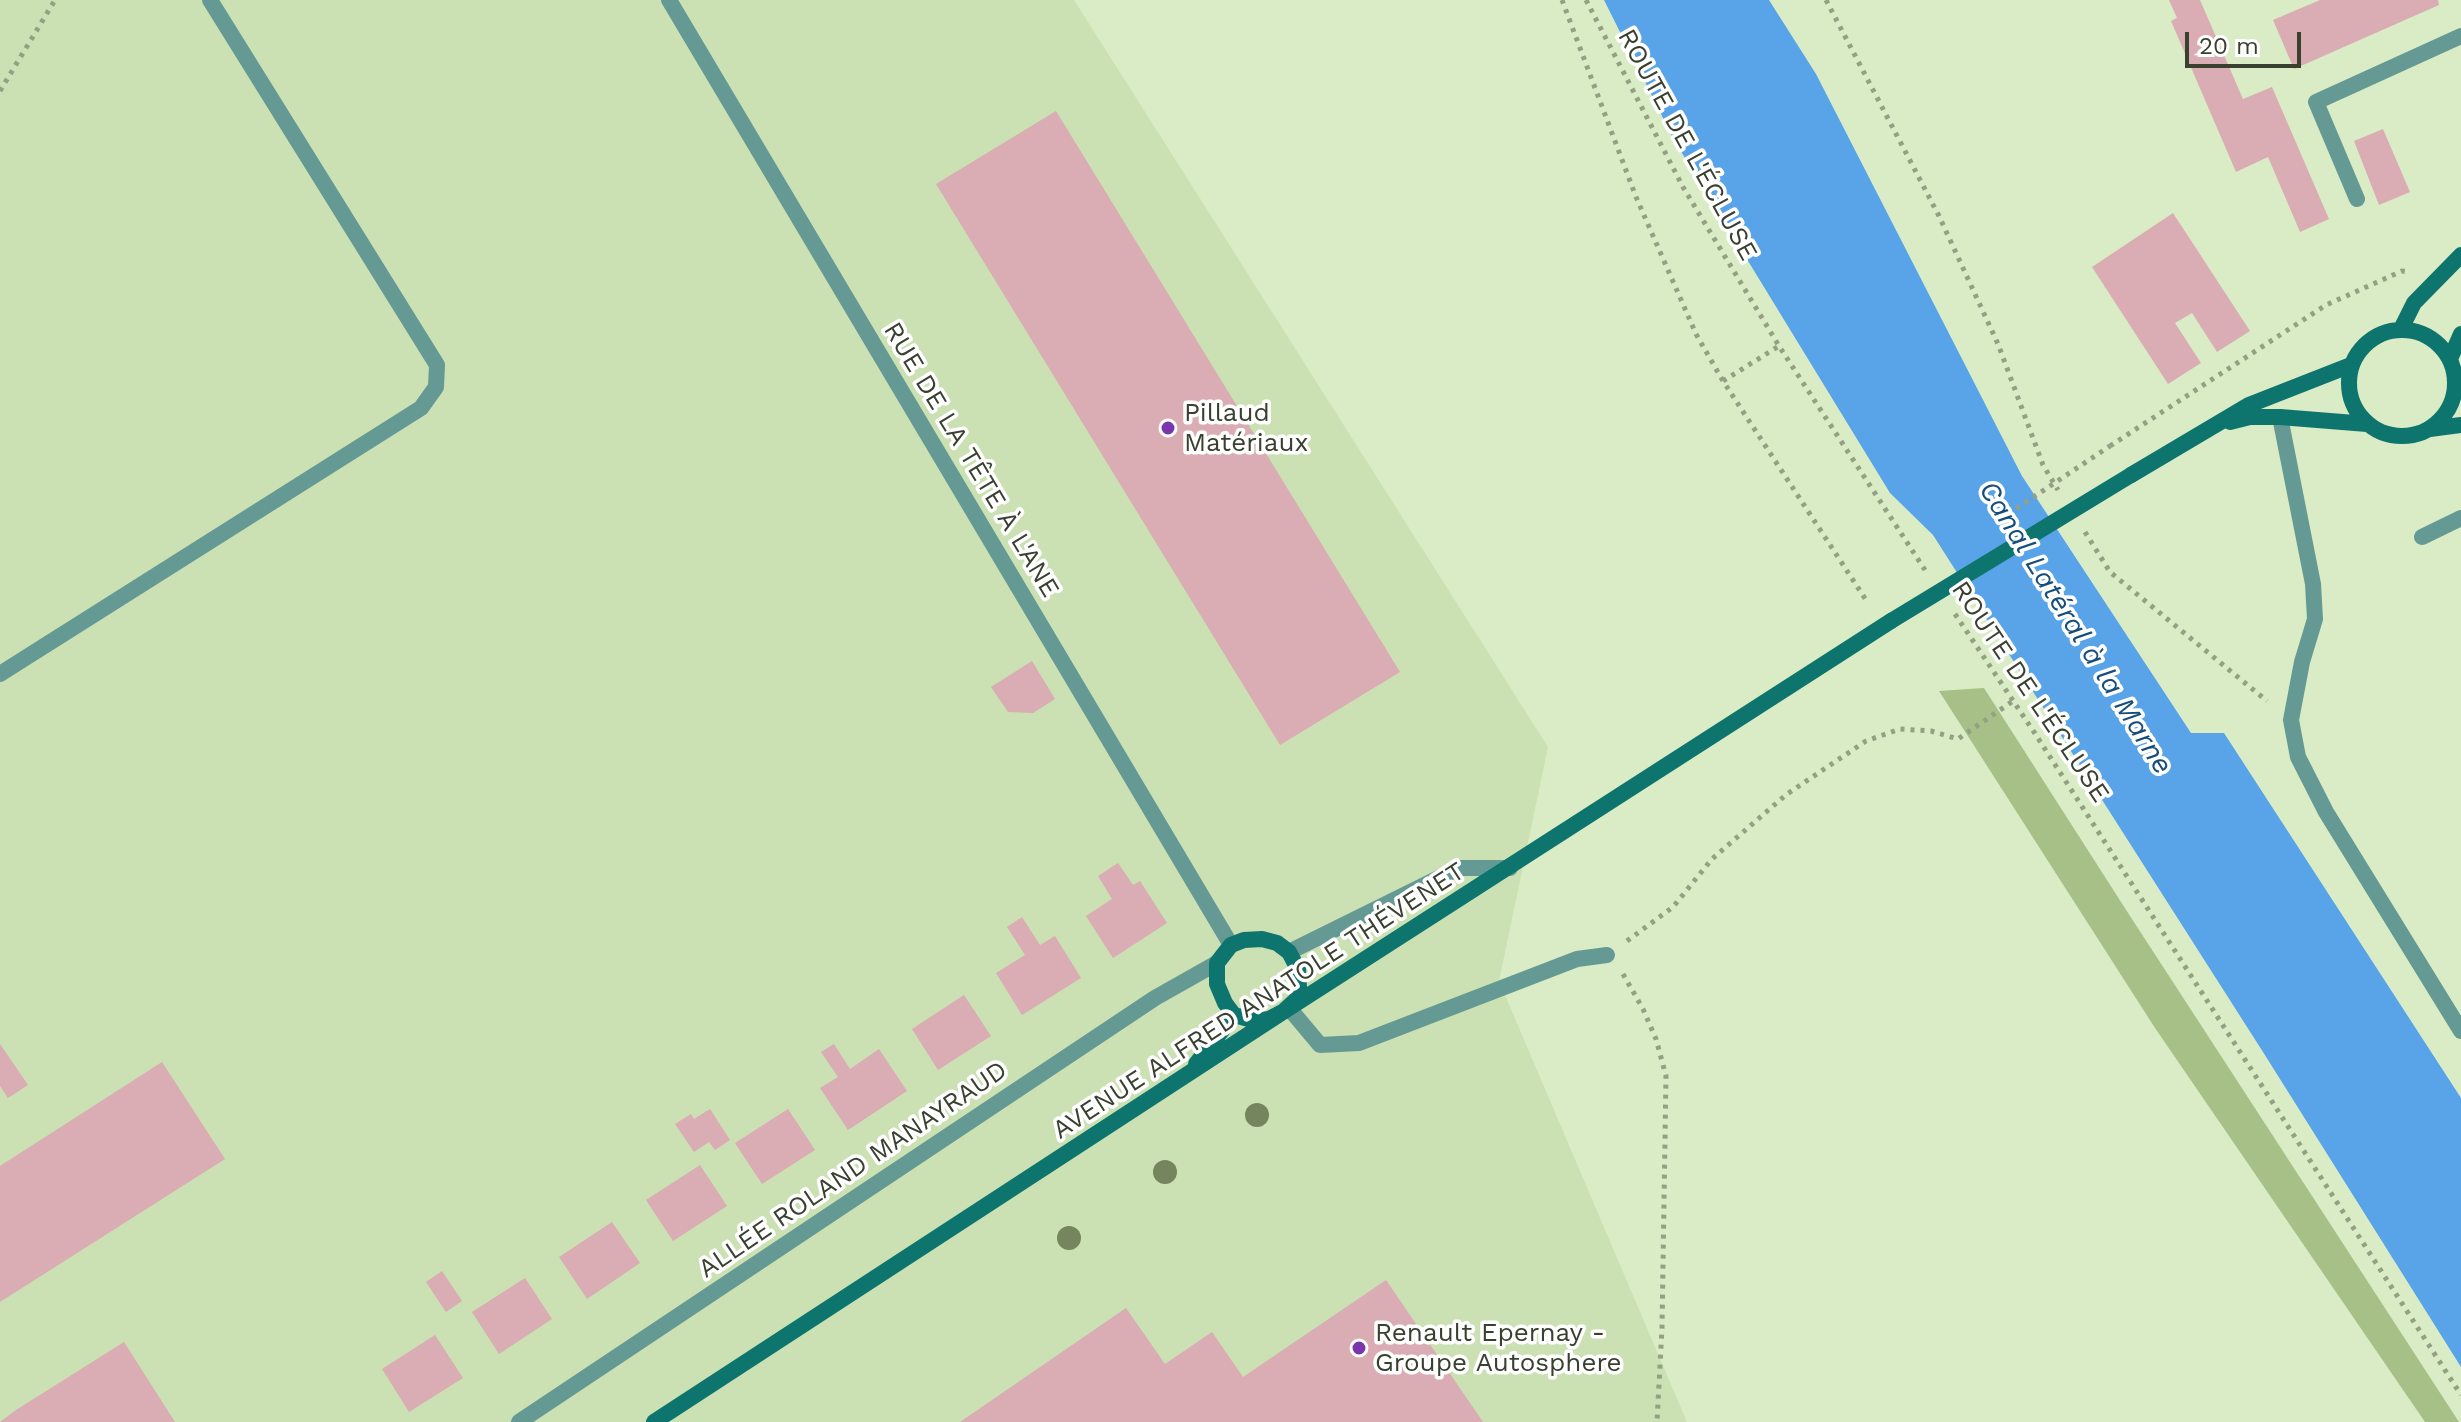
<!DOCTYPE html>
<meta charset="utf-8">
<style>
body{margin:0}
#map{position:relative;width:2461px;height:1422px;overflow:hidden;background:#daecc5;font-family:"Work Sans",sans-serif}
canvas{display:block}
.scale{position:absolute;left:2185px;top:32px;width:116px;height:36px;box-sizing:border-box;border:4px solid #394030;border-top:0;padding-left:10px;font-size:24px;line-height:28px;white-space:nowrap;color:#394030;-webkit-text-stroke:6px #fff;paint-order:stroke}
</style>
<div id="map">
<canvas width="2461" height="1422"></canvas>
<div class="scale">20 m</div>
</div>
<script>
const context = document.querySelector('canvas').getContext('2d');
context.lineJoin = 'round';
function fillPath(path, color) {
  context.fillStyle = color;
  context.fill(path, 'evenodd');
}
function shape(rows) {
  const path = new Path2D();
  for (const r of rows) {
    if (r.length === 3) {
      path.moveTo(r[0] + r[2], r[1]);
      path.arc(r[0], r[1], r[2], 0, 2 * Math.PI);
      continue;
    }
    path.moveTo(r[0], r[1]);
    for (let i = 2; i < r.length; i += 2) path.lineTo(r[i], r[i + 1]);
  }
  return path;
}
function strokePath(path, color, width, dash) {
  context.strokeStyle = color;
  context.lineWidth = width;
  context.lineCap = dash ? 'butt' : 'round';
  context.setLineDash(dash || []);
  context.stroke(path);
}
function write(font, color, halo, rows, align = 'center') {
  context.font = font + ' "Work Sans",sans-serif';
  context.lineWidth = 7;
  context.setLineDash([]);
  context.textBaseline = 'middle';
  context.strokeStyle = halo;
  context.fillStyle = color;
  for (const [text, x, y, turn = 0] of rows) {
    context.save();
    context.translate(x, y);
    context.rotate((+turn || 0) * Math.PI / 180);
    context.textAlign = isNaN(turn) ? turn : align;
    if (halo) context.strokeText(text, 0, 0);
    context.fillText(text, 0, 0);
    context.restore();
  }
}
fillPath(shape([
 [0,0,1074,0,1548,747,1499,981,1687,1422,0,1422]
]), '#cbe0b3');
fillPath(shape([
 [1984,688,2130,916,2459,1422,2425,1422,2155,1028,1939,691]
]), '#a6c087');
fillPath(shape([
 [1604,0,1769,0,1816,74,2022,476,2191,733,2224,733,2461,1098,2461,1367,2263,1052,1933,535,1890,493,1674,140]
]), '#59a4e9');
fillPath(shape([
 [2169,0,2200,0,2243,99,2272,87,2329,219,2300,232,2268,157,2236,172,2171,21,2177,18],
 [2320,0,2438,0,2439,5,2294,69,2273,20],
 [1056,111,1400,672,1280,745,936,184],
 [2383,129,2410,192,2379,205,2354,141],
 [2173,213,2250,331,2217,352,2192,313,2175,323,2201,363,2168,384,2092,267],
 [1032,661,1055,699,1033,713,1008,712,991,687],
 [1118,863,1133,885,1140,881,1167,923,1113,958,1086,916,1112,899,1098,876],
 [1022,917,1040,945,1055,936,1081,978,1022,1015,996,973,1025,955,1007,927],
 [964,995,991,1036,938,1070,912,1029],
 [0,1044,28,1085,8,1098,0,1086],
 [834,1044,850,1069,879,1049,907,1091,848,1130,820,1088,838,1077,821,1052],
 [162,1062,225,1159,0,1302,0,1166],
 [710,1109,730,1140,715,1150,709,1142,694,1152,675,1124,691,1114,694,1119],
 [788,1109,815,1150,762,1184,735,1143],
 [700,1165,727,1206,673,1241,646,1200],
 [612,1222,640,1263,587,1299,559,1257],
 [442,1271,462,1301,446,1312,426,1282],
 [525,1278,552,1319,499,1354,472,1312],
 [1386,1280,1483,1422,960,1422,1126,1308,1165,1364,1212,1332,1243,1377],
 [435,1335,463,1378,409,1412,382,1369],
 [124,1342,175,1422,0,1422,16,1410]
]), '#daacb3');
strokePath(shape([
 [1562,0,1636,197,1696,334,1723,381,1868,603],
 [1586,0,1683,187,1779,346,1925,570],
 [1826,0,1939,216,1998,344,2043,465,2058,490],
 [0,91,55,0],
 [1723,381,1779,346],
 [2110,446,2326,305,2402,271,2408,272],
 [2085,532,2110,572,2267,701],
 [1955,614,2034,732,2461,1395],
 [1627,941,1673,907,1712,859,1787,794,1866,741,1900,729,1931,731,1958,739,2013,701],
 [1623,974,1643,1009,1656,1039,1666,1076,1662,1328,1657,1422]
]), '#93a083', 5, [4, 6]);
strokePath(shape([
 [2357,199,2316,102,2461,36],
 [2422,537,2461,518],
 [0,674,421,408,436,387,437,365,210,0],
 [1289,1008,1320,1045,1359,1043,1577,959,1607,955]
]), '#659a94', 16);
strokePath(shape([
 [669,0,1231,945],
 [2280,417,2313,584,2315,619,2302,662,2291,720,2298,757,2326,812,2461,1031],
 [1289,952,1459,868,1510,868],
 [519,1422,1155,998,1217,963]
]), '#659a94', 16);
strokePath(shape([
 [2401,329,2414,303,2461,255],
 [2402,383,53],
 [2450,359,2461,334],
 [2230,422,2250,417,2280,417,2367,424],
 [2430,429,2461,425],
 [2131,475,2249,405,2351,365],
 [1262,939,1277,943,1289,952,1298,969,1299,987,1297,999,1284,1011,1269,1019,1256,1021,1234,1015,1225,1003,1217,984,1217,963,1231,945,1244,940,1262,939],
 [1196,1064,1234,1015],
 [654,1422,1289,1008,1891,621]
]), '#0d756e', 16);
strokePath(shape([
 [2008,514,2110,446]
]), '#93a083', 5, [4, 6]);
strokePath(shape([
 [1891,621,2131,475]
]), '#0d756e', 16);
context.fillStyle = '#75855e';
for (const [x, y] of [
 [1257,1115],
 [1165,1172],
 [1069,1238]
]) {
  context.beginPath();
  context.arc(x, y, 12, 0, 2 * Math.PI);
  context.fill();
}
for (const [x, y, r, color] of [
 [1168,428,8,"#7a36aa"],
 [1359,1348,8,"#7a36aa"]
]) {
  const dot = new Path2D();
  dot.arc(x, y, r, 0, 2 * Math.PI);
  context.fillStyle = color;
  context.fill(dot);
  strokePath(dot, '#fff', 3);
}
write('26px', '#394030', '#fff', [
 ["ROUTE DE L'ÉCLUSE",1687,145,61],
 ["RUE DE LA TÊTE À L'ANE",971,460,59],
 ["ROUTE DE L'ÉCLUSE",2030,692,56],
 ["AVENUE ALFRED ANATOLE THÉVENET",1259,1001,-33],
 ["ALLÉE ROLAND MANAYRAUD",853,1170,-34]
]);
write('26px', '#394030', '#fff', [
 ["Pillaud",1184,413],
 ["Matériaux",1184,443],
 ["Renault Epernay -",1375,1333],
 ["Groupe Autosphere",1375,1363]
], 'left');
write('italic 28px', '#174d7a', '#fff', [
 ["Canal Latéral à la Marne",2075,628,58]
]);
</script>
